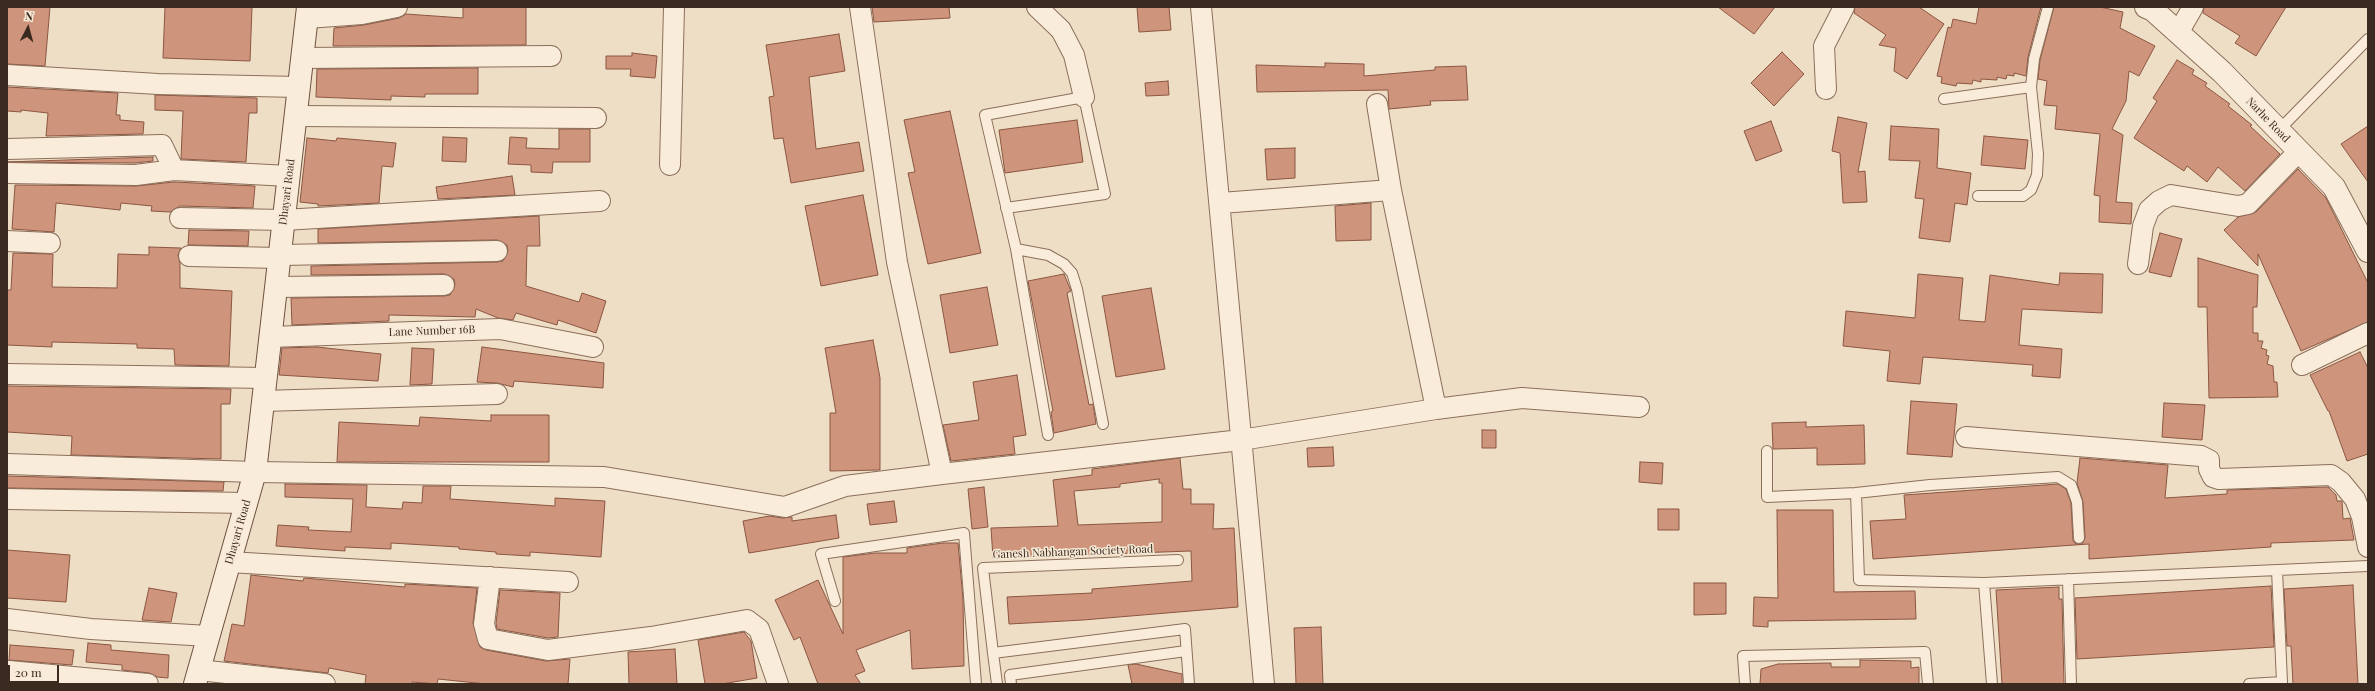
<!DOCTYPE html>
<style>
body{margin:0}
#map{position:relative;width:2375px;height:691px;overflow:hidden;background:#efdec6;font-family:"Playfair Display",serif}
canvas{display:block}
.frame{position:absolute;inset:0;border:8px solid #3b2a1f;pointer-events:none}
.north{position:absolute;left:8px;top:8px;width:40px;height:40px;-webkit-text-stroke:3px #f6e9d6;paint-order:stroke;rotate:6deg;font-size:11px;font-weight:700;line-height:16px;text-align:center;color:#3b2a1f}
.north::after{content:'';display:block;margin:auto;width:14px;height:18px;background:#3b2a1f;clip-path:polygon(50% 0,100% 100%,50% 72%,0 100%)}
.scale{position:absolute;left:8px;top:665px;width:51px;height:18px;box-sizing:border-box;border:2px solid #3b2a1f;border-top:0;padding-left:5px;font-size:12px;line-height:14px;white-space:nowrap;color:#3b2a1f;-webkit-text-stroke:3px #f6e9d6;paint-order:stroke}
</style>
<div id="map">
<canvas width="2375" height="691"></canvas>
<div class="frame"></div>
<div class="north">N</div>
<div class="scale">20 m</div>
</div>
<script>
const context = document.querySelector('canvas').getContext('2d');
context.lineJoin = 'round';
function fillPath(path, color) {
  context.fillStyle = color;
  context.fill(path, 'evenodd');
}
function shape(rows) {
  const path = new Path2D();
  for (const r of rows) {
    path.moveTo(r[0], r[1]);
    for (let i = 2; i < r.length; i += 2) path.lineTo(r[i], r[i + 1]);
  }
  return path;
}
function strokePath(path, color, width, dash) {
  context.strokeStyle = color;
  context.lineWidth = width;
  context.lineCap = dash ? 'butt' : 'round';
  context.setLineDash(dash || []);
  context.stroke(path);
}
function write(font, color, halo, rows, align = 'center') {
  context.font = font + ' "Playfair Display",serif';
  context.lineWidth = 3;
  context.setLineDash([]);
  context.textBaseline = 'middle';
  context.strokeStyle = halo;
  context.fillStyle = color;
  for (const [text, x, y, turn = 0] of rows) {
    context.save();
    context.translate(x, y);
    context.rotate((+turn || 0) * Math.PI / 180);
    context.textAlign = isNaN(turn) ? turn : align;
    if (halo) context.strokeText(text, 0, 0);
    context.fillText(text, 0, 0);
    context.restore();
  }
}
const building = shape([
 [7,7,50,7,45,66,7,64,7,7],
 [165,7,252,7,250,61,163,58,165,7],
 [463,7,526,7,526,45,333,46,334,28,364,25,399,18,406,14,463,18,463,7],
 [872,7,949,7,950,18,874,22,872,7],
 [1137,7,1169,7,1171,30,1139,32,1137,7],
 [1718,7,1775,7,1754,34,1718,7],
 [1855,7,1919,7,1944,24,1907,79,1894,71,1896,48,1879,45,1886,35,1854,13,1855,7],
 [1979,7,2041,7,2028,57,2026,76,2014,73,2014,76,2007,75,2006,79,1997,77,1997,80,1981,79,1981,82,1973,80,1972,84,1957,83,1956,86,1941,83,1942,77,1937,76,1948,27,1951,28,1953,19,1976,24,1979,7],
 [2054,7,2100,7,2123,12,2120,28,2155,46,2139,76,2129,71,2126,101,2112,129,2123,135,2116,202,2132,203,2131,224,2099,222,2100,196,2094,195,2100,134,2055,129,2057,106,2044,105,2047,81,2038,79,2040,60,2054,7],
 [2204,7,2286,7,2256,56,2235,43,2240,36,2203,13,2204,7],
 [839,34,845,71,809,77,816,149,859,142,864,171,791,183,783,138,774,139,769,97,774,96,766,45,839,34],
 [1782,52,1804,74,1774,106,1751,83,1782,52],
 [632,53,657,56,655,78,630,76,631,69,606,69,606,56,632,56,632,53],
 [2177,60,2194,70,2192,74,2207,83,2205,86,2230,104,2228,106,2252,125,2250,126,2280,154,2245,191,2218,167,2207,182,2187,166,2184,171,2134,138,2157,101,2153,98,2177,60],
 [1325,63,1364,64,1364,76,1435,70,1435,67,1466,66,1468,100,1430,101,1431,105,1389,109,1388,90,1257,92,1256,65,1325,67,1325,63],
 [478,68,478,94,425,94,425,97,391,96,391,100,316,97,317,69,478,68],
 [1168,81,1169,95,1146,96,1145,83,1168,81],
 [7,87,118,93,116,115,120,115,120,120,144,122,143,134,46,136,48,113,21,110,21,112,7,111,7,87],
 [155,95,257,98,257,113,249,113,246,162,181,159,183,111,155,110,155,95],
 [950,111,981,253,928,264,908,173,915,172,904,120,950,111],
 [1838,117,1867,123,1858,172,1865,171,1867,202,1843,203,1840,153,1832,151,1838,117],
 [1077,120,1083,162,1005,173,999,130,1077,120],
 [1771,121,1782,151,1756,161,1744,131,1771,121],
 [1891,126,1939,129,1937,168,1971,173,1967,205,1955,203,1950,242,1919,238,1924,199,1915,198,1920,161,1889,160,1891,126],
 [2368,126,2368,182,2341,144,2368,126],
 [559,129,590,129,590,162,553,162,552,173,531,172,531,165,508,164,510,137,527,138,526,148,559,149,559,129],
 [1984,136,2028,140,2025,169,1981,165,1984,136],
 [443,137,467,138,466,162,442,161,443,137],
 [307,138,336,141,337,138,396,143,393,167,382,166,379,203,318,206,318,204,300,202,307,138],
 [1295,148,1295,178,1267,180,1265,149,1295,148],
 [153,157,153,161,135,163,7,162,153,157],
 [2298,169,2326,198,2368,283,2368,322,2301,351,2258,254,2258,266,2224,230,2238,217,2256,212,2298,169],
 [512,176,515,195,438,199,436,187,512,176],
 [174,182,255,186,253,208,180,206,170,212,151,211,152,206,121,203,120,210,56,203,54,232,12,229,15,185,136,186,174,182],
 [863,195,878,275,821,286,805,206,863,195],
 [1371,203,1371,240,1336,241,1335,206,1371,203],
 [539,216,540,246,527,246,526,286,579,302,582,293,606,301,596,333,558,320,557,325,516,313,513,320,498,318,476,309,475,317,389,315,389,321,292,325,291,298,444,296,450,295,455,285,454,279,444,274,311,275,311,266,497,262,503,261,508,251,507,245,497,240,318,243,318,229,539,216],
 [189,230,249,231,248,246,188,245,189,230],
 [2160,233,2182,239,2171,277,2149,272,2160,233],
 [149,247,181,248,178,255,180,263,180,288,232,291,229,366,175,365,174,349,137,348,137,344,52,342,52,347,7,345,7,290,11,290,13,253,53,254,52,287,117,288,118,254,149,255,149,247],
 [2198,258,2258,275,2257,307,2253,307,2253,333,2258,333,2258,341,2263,341,2261,348,2267,350,2266,355,2269,356,2267,364,2273,366,2274,382,2277,382,2278,397,2209,398,2207,307,2198,307,2198,258],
 [2060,273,2103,274,2102,313,2022,309,2019,345,2062,349,2060,378,2032,376,2033,365,1923,357,1920,384,1887,381,1890,351,1843,346,1846,311,1915,318,1918,274,1963,278,1959,320,1985,322,1990,275,2059,285,2060,273],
 [1064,274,1071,291,1067,293,1089,405,1093,404,1096,424,1054,433,1051,412,1053,411,1028,281,1064,274],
 [987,287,998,345,950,353,940,295,987,287],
 [1151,288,1165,369,1116,377,1102,296,1151,288],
 [873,340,880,378,880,470,830,471,830,413,836,413,825,348,873,340],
 [317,347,381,354,378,381,279,375,282,348,317,347],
 [482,347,604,363,603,388,514,381,513,387,497,383,477,382,482,347],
 [412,348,434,349,432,384,410,385,412,348],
 [2360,352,2368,368,2368,454,2347,461,2329,411,2328,411,2310,375,2360,352],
 [1017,375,1026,435,1013,437,1015,454,951,461,943,425,979,420,973,382,1017,375],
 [7,386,231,389,230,404,221,404,221,459,71,455,72,436,7,432,7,386],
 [1911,401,1957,404,1952,457,1907,454,1911,401],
 [2164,403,2205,405,2202,440,2162,437,2164,403],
 [491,415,549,415,549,462,337,462,339,422,419,426,420,417,491,421,491,415],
 [1806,422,1806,427,1864,425,1865,464,1817,465,1817,448,1773,449,1772,423,1806,422],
 [1482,430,1496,430,1496,448,1482,448,1482,430],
 [1333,447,1334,466,1308,467,1307,448,1333,447],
 [1180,458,1183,489,1191,489,1191,504,1214,504,1213,529,1234,528,1238,607,1083,620,1009,624,1007,597,1092,593,1092,589,1192,581,1191,551,993,558,991,528,1058,526,1053,480,1092,475,1092,469,1180,458],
 [1159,479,1159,483,1162,483,1162,522,1078,525,1074,491,1120,487,1120,484,1159,479],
 [2080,458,2168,465,2165,498,2227,494,2227,490,2328,487,2336,495,2337,501,2342,501,2343,519,2350,518,2354,540,2271,543,2271,547,2089,559,2089,544,1873,559,1870,521,1906,519,1904,495,2058,484,2066,489,2071,503,2073,541,2076,544,2082,544,2085,538,2083,502,2077,483,2080,458],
 [1640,462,1663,463,1662,484,1639,482,1640,462],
 [7,476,224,482,223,491,7,488,7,476],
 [285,484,367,485,366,507,402,509,403,502,422,503,423,486,451,486,450,499,555,506,555,498,605,501,601,557,530,552,530,556,496,554,496,552,459,549,459,547,391,543,391,549,345,547,345,551,276,546,278,525,309,527,308,530,351,532,353,499,285,497,285,484],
 [984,487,988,527,972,529,968,489,984,487],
 [894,501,897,522,870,525,867,504,894,501],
 [1658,509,1679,509,1679,530,1658,530,1658,509],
 [1777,510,1833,510,1834,592,1915,591,1916,619,1768,621,1768,627,1753,626,1754,597,1778,598,1777,510],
 [836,515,839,538,749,553,743,521,769,516,783,518,792,517,792,521,836,515],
 [943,543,958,543,963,599,964,666,912,669,910,630,856,650,865,671,855,675,861,684,818,684,800,637,794,640,775,600,818,580,843,634,843,557,875,553,907,553,907,548,943,543],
 [7,550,70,555,66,602,7,598,7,550],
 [251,575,303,581,304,578,405,587,405,584,477,588,473,623,480,647,486,650,546,661,570,659,568,684,486,684,438,679,437,684,412,682,412,684,365,684,366,675,329,668,328,673,224,661,232,624,244,626,251,575],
 [1694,583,1726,583,1726,614,1694,615,1694,583],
 [2353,585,2358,684,2293,684,2291,646,2287,646,2284,589,2353,585],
 [2271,586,2274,647,2077,659,2075,598,2271,586],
 [2059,587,2059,599,2062,599,2064,684,2002,684,1996,590,2059,587],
 [149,588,177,593,171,622,142,620,149,588],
 [500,590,560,593,558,637,548,638,497,629,496,623,500,590],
 [1321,627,1323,684,1296,684,1294,628,1321,627],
 [744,632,751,641,757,678,722,684,705,684,698,640,744,632],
 [88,643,111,645,111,650,169,655,168,678,157,677,149,673,122,670,122,665,86,662,88,643],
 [10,645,74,650,72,665,9,660,10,645],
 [675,649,677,684,629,684,628,652,675,649],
 [1860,660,1911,661,1911,668,1919,667,1919,684,1760,684,1761,669,1778,664,1831,663,1831,667,1860,667,1860,660],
 [1136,664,1182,674,1182,684,1132,684,1128,665,1136,664]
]);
fillPath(building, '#ce947c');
strokePath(building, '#8b5641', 1);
const service = shape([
 [1944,99,2031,87],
 [2279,130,2368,39],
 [1978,196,2023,196,2031,190,2037,175,2038,154,2031,87,2034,59,2048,7],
 [1006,208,1105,194,1084,97,985,115,1016,249,1048,435],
 [1016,249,1048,255,1064,264,1072,273,1077,289,1103,424],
 [1767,451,1767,497,1856,493,1859,580,1984,583],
 [1856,493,1930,485,2058,477,2071,485,2077,502,2079,538],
 [2277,570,2282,682],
 [2068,579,2071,684],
 [835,601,821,554,964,533,976,684],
 [993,653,983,568,1178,560],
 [997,684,993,653,1185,629,1189,684],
 [1011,684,1010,675,1186,651],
 [1745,684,1743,656,1925,652,1928,684],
 [1992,684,1984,583,2368,566],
 [2249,684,2282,682,2282,684]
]);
const minor = shape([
 [1037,7,1061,30,1074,55,1084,97],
 [1201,7,1264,684],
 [307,18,362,14,397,7],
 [2178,33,2193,7],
 [303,58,551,56],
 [7,75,158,84,299,87],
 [1826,89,1824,46,1844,7],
 [1377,104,1391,190,1436,409],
 [296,116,596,118],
 [7,149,162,145,174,170,289,176],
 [670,165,674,7],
 [7,173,136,175,174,170],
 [1221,203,1391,190],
 [180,218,284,220,600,201],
 [7,241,50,243],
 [280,255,497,251],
 [189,256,279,258],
 [2138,264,2143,226,2149,210,2159,201,2171,195,2238,206,2248,204,2299,151],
 [276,287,444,285],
 [270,337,500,329,593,347],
 [2302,365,2368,333],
 [7,374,266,378],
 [263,401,497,394],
 [1966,437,2201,456,2209,460,2209,469,2213,477,2219,479,2331,475,2341,482,2355,499,2362,517,2368,547],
 [7,464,255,472,604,477,785,507,845,486,942,474,897,262,860,7],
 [942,474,1241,440,1436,409,1522,398,1639,407],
 [7,499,246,503],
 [229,562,568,582],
 [490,577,484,624,488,639,548,650,651,637,747,620,759,629,778,684],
 [7,619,91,629,208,636],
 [199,670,325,684],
 [9,671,148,684]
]);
const tertiary = shape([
 [2146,7,2153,10,2222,72,2334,187,2368,251]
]);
const secondary = shape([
 [195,684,255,472,308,7]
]);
strokePath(service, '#8b6f5b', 12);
strokePath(minor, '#8b6f5b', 22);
strokePath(tertiary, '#8b6f5b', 24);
strokePath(secondary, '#6d503e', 24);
strokePath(service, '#faecda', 10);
strokePath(minor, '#faecda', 20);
strokePath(tertiary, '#faecda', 22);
strokePath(secondary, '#faecda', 22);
write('11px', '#3b2a1f', '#f6e9d6', [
 ["Narhe Road",2268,120,46],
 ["Dhayari Road",287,192,-83],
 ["Lane Number 16B",432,331,-2],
 ["Dhayari Road",238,532,-74],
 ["Ganesh Nabhangan Society Road",1073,552,-2]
]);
</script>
